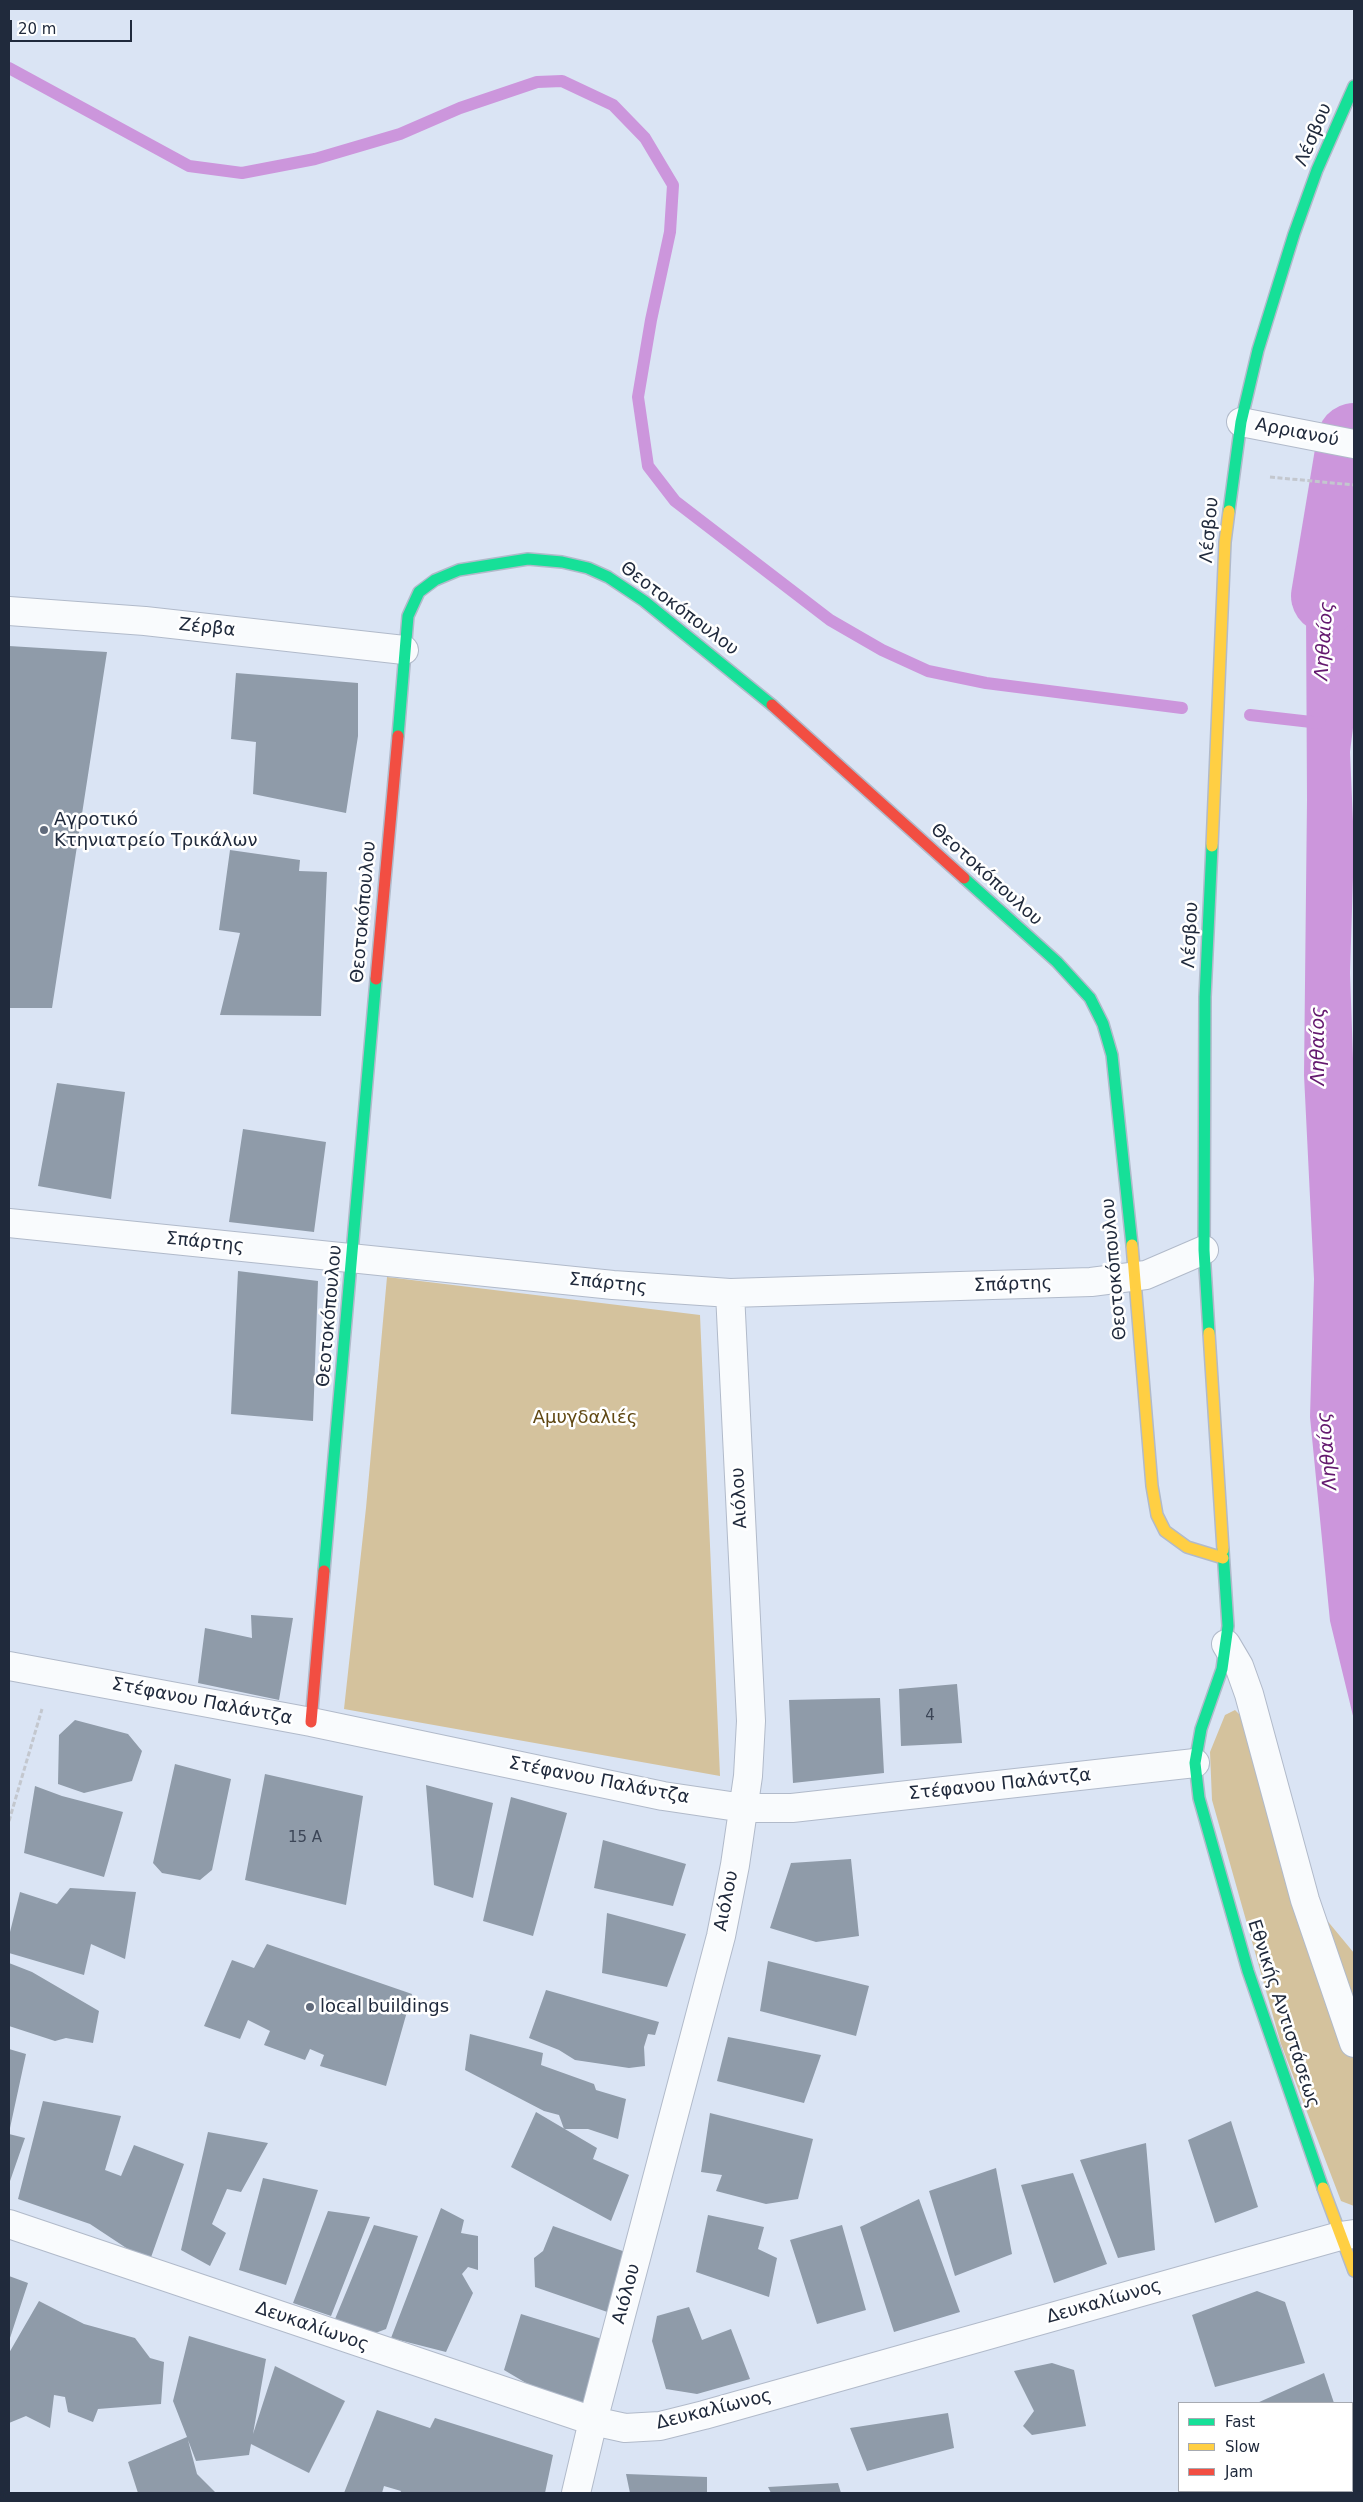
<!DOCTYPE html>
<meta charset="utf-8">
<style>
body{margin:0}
#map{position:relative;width:1363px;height:2502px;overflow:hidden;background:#dae4f4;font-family:"DejaVu Sans",sans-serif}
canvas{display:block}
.frame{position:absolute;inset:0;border:10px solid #202a3c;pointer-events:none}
.legend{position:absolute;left:1178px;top:2402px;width:175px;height:90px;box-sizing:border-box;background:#fff;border:1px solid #a6aab1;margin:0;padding:6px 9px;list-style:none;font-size:15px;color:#202a3c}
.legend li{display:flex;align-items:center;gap:10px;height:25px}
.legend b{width:25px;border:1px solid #a6aab1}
.scale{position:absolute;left:10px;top:20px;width:122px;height:22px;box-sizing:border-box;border:2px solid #202a3c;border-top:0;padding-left:6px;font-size:15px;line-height:18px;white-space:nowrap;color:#202a3c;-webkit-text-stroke:4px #fff;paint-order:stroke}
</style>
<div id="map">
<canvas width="1363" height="2502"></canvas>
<div class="frame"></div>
<ul class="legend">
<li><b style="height:6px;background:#16e098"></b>Fast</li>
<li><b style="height:6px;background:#ffcf43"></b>Slow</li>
<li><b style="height:6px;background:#f24e42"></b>Jam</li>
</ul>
<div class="scale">20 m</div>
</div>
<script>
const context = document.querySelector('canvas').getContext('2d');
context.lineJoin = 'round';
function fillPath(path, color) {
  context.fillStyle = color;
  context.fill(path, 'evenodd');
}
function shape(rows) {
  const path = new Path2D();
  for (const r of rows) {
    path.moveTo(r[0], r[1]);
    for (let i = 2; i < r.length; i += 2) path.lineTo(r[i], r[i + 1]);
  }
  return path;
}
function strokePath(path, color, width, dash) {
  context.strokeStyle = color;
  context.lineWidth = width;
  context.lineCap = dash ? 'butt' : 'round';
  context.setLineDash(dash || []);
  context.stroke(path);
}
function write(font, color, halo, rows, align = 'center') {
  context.font = font + ' "DejaVu Sans",sans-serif';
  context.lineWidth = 5;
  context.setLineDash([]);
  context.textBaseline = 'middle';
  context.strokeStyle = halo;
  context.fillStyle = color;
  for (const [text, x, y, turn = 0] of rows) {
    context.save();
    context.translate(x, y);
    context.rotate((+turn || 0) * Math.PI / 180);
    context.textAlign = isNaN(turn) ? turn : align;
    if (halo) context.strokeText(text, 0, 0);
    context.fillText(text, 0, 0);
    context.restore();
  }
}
fillPath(shape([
 [387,1277,700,1315,720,1776,344,1709,366,1508],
 [1235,1710,1252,1727,1287,1872,1354,1953,1354,2206,1341,2201,1281,2044,1212,1800,1210,1752,1225,1715]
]), '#d4c29d');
fillPath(shape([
 [1319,491,1354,496,1354,720,1350,752,1354,845,1350,973,1354,1087,1354,1720,1330,1621,1310,1417,1314,1279,1304,1075,1307,800,1306,610]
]), '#cc96dc');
strokePath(shape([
 [9,68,189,166,242,173,315,159,400,134,460,108,537,82,562,81,613,105,645,138,673,185,670,232,651,320,638,397,648,466,675,501,830,620,882,650,928,671,986,683,1182,708],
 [1250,715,1320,723]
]), '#cc96dc', 12);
strokePath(shape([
 [1328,596,1354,440]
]), '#cc96dc', 74);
fillPath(shape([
 [9,646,107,652,52,1008,9,1008],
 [236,673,358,683,358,736,346,813,253,794,256,742,231,739],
 [230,850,300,860,299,871,327,872,321,1016,220,1015,240,933,219,930],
 [57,1083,125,1092,111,1199,38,1186],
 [243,1129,326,1142,314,1232,229,1222],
 [238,1271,318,1281,313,1421,231,1414],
 [251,1615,293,1618,279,1700,198,1683,205,1628,252,1638],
 [957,1684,962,1743,901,1746,899,1689],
 [880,1698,884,1773,793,1783,789,1700],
 [75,1720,128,1734,142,1751,132,1781,84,1793,58,1784,59,1735],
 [175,1764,231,1779,212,1870,200,1880,162,1873,153,1863],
 [265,1774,363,1796,346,1905,245,1880],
 [426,1785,493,1803,473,1898,434,1885],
 [35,1786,62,1796,123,1812,104,1877,24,1853],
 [511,1797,567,1813,533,1936,483,1921],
 [603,1840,686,1864,673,1906,594,1888],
 [851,1859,859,1936,816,1942,770,1928,791,1863],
 [70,1888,136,1892,125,1959,91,1944,84,1975,9,1953,9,1936,20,1892,57,1904],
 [607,1913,686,1934,667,1987,602,1973],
 [267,1944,412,1994,386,2086,320,2066,324,2055,310,2049,305,2060,264,2045,270,2031,248,2020,240,2039,204,2026,232,1960,254,1968],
 [768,1961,869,1986,856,2036,760,2011],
 [9,1963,32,1972,99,2011,93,2043,66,2038,55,2041,9,2026],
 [546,1990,659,2022,655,2035,648,2034,644,2047,645,2066,629,2068,575,2060,559,2050,529,2038],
 [470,2034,543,2053,541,2065,594,2084,596,2090,626,2099,618,2139,588,2129,564,2129,559,2115,544,2111,465,2070],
 [728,2037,821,2055,804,2103,717,2081],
 [9,2049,26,2054,10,2128,9,2128],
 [43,2101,121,2116,105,2170,121,2176,134,2145,184,2164,149,2263,90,2224,18,2199],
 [536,2112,597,2148,593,2159,629,2175,611,2221,511,2167],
 [710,2113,813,2139,798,2199,766,2204,716,2191,722,2175,701,2172],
 [1231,2121,1258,2207,1215,2223,1188,2140],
 [208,2132,268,2143,241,2192,227,2189,212,2224,226,2233,210,2266,181,2250],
 [9,2134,25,2138,9,2184],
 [1146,2143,1155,2250,1118,2258,1080,2160],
 [996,2168,1012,2254,955,2276,929,2191],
 [1073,2173,1107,2264,1054,2283,1021,2185],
 [263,2178,318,2190,286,2285,239,2270],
 [919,2199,960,2312,894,2332,860,2227],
 [441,2208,464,2220,461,2233,478,2236,478,2270,468,2267,462,2274,473,2293,446,2352,391,2338],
 [328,2211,370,2217,331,2316,293,2303],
 [708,2215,764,2227,758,2249,777,2258,769,2297,696,2272],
 [374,2225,418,2236,386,2329,373,2334,335,2319],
 [842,2225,866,2310,817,2324,790,2240],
 [553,2226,631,2254,616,2315,535,2287,534,2258,543,2251],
 [9,2276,28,2283,9,2341],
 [1257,2291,1285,2302,1305,2363,1215,2387,1192,2315],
 [39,2301,84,2324,135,2338,150,2358,164,2362,161,2404,98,2409,93,2422,68,2412,65,2397,54,2395,50,2428,26,2416,9,2423,9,2353],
 [689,2307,702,2340,731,2329,750,2379,697,2394,666,2389,652,2341,657,2316],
 [521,2314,602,2339,586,2405,526,2383,504,2370],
 [189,2336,266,2359,253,2434,275,2366,345,2401,309,2473,251,2444,249,2455,196,2461,188,2440,197,2474,216,2493,138,2493,128,2462,187,2437,173,2401],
 [1052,2363,1074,2370,1086,2426,1032,2435,1023,2426,1034,2411,1014,2371],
 [1324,2373,1334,2403,1257,2403],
 [377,2410,430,2428,435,2418,553,2455,545,2493,400,2493,401,2491,384,2486,382,2493,344,2493],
 [948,2413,954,2448,867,2471,850,2428],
 [1354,2448,1354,2493,1319,2493,1318,2491,1352,2491,1352,2449],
 [626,2474,707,2477,707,2493,630,2493],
 [838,2483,841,2493,771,2493,768,2487],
 [1203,2491,1237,2491,1231,2493,1204,2493]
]), '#8f9ba9');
const street = shape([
 [1241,422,1354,444],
 [9,611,145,621,404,650],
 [9,1223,613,1285,730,1293,1091,1282,1146,1275,1204,1250],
 [1226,1644,1239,1666,1249,1694,1305,1900,1354,2043],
 [9,1666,311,1722,663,1796,744,1808,792,1808,1195,1763],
 [9,2224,593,2421,625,2428,660,2426,704,2415,1340,2236,1354,2234],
 [576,2493,593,2421,721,1936,735,1865,748,1776,751,1721,730,1293]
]);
const fast = shape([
 [1229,511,1241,422,1258,350,1294,234,1317,170,1354,86],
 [398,736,408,616,419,592,435,580,459,570,528,559,562,562,588,568,608,577,644,601,772,705],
 [964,878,1057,962,1090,998,1103,1024,1112,1055,1132,1245],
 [1209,1333,1204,1250,1205,997,1212,846],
 [1223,1550,1228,1626,1222,1669,1201,1729,1195,1763,1199,1798,1248,1971,1323,2188],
 [324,1571,376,979]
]);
const slow = shape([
 [1212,846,1225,542,1229,511],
 [1132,1245,1152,1486,1157,1515,1165,1531,1187,1547,1223,1558],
 [1209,1333,1223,1550],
 [1323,2188,1354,2271]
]);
const jam = shape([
 [772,705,964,878],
 [376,979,398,736],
 [311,1722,324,1571]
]);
strokePath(street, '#b1baca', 30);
strokePath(fast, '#b1baca', 14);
strokePath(slow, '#b1baca', 14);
strokePath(jam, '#b1baca', 14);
strokePath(shape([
 [1270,477,1354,485],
 [9,1821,42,1709]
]), '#c3c7ce', 3, [5, 2.5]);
strokePath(street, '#f9fbfd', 28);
strokePath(fast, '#16e098', 11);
strokePath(slow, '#ffcf43', 11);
strokePath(jam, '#f24e42', 11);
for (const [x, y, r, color] of [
 [44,830,5,"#616b7c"],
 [310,2007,5,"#616b7c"]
]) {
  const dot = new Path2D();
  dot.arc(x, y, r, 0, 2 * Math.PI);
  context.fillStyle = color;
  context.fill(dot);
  strokePath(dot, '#fff', 2);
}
write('15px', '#3c4657', null, [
 ["4",930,1716],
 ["15 A",305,1838]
]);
write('18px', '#202a3c', '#fff', [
 ["Λέσβου",1314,135,-67],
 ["Αρριανού",1297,433,11],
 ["Λέσβου",1210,530,-85],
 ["Θεοτοκόπουλου",679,609,37],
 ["Ζέρβα",207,628,6],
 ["Θεοτοκόπουλου",986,875,42],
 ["Θεοτοκόπουλου",364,912,-85],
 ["Λέσβου",1191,935,-87],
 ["Σπάρτης",205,1243,6],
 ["Θεοτοκόπουλου",1115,1269,-95],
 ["Σπάρτης",608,1284,6],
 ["Σπάρτης",1013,1285,-2],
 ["Θεοτοκόπουλου",330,1316,-85],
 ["Αιόλου",740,1498,-93],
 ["Στέφανου Παλάντζα",202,1702,11],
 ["Στέφανου Παλάντζα",599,1781,11],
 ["Στέφανου Παλάντζα",1000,1785,-6],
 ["Αιόλου",727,1901,-79],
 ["Εθνικής Αντιστάσεως",1283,2014,72],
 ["Αιόλου",627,2294,-75],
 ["Δευκαλίωνος",1104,2302,-16],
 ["Δευκαλίωνος",312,2327,19],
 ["Δευκαλίωνος",714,2410,-14]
]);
write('18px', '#202a3c', '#fff', [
 ["Αγροτικό",54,820],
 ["Κτηνιατρείο Τρικάλων",54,841],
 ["local buildings",320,2007]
], 'left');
write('18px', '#604813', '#fff', [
 ["Αμυγδαλιές",585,1418]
]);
write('italic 19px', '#63186e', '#fff', [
 ["Ληθαίος",1325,641,-86],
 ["Ληθαίος",1319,1046,-90],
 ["Ληθαίος",1328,1451,-95]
]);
</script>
